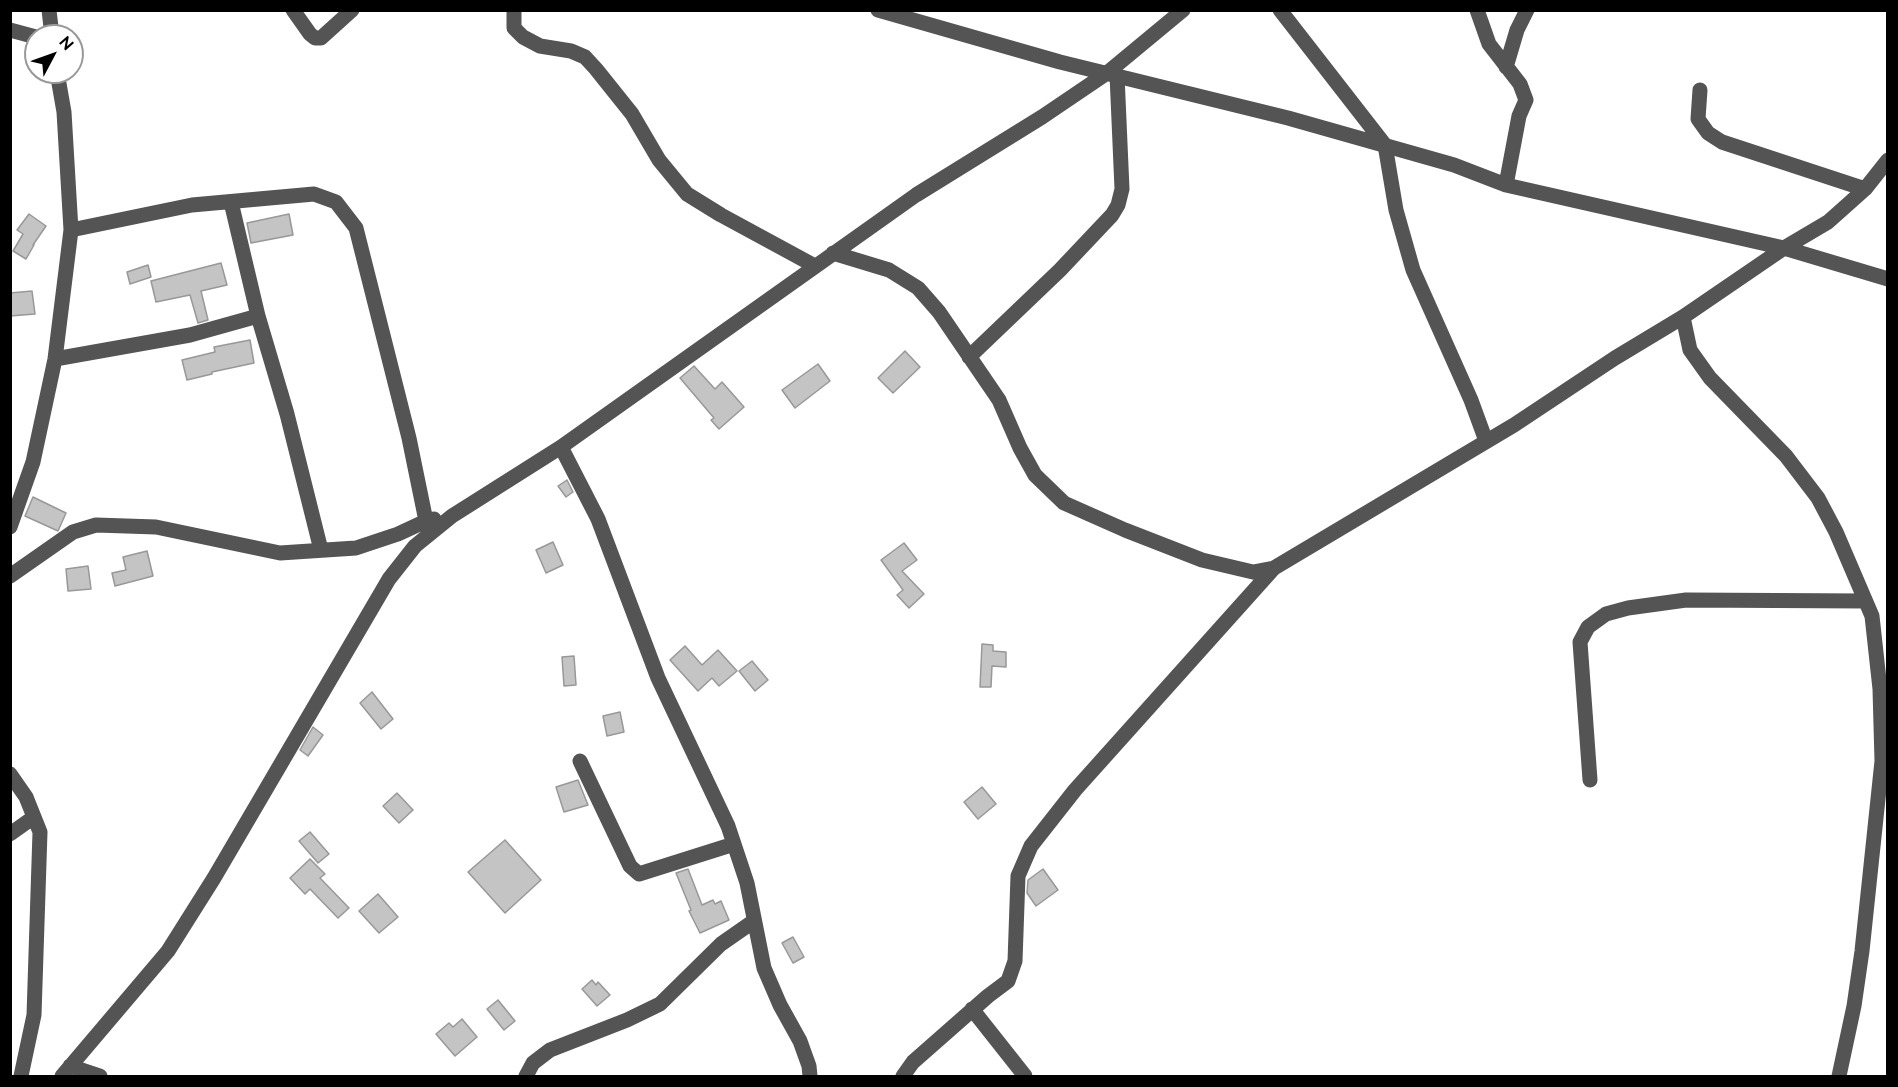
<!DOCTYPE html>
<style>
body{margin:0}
#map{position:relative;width:1898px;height:1087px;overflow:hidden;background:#fff;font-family:Raleway,sans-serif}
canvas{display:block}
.frame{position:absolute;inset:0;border:12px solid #000;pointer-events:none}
.north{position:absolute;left:24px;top:24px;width:60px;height:60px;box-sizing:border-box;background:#fff;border:2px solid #999;border-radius:50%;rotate:49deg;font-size:16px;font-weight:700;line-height:24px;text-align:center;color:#000}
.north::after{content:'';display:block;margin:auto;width:21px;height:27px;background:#000;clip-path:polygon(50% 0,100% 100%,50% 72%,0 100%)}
</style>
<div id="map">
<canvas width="1898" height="1087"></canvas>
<div class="frame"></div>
<div class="north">N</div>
</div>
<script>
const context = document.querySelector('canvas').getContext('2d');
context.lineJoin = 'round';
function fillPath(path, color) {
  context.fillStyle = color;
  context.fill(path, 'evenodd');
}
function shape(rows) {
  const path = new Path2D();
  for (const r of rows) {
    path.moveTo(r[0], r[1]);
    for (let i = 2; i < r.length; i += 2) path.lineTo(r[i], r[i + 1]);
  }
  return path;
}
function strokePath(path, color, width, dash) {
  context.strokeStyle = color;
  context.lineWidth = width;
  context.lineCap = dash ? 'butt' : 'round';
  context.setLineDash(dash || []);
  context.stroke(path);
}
const building = shape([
 [29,214,46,226,33,245,34,245,26,259,13,251,23,234,17,230,29,214],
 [289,214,293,235,251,243,247,223,289,214],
 [221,263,227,285,201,291,208,320,198,323,190,295,156,302,151,281,221,263],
 [148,265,151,277,130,284,127,272,148,265],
 [32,291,35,314,10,316,10,293,32,291],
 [250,340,254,363,212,372,212,374,187,380,182,360,215,352,214,347,250,340],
 [905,351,920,367,893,393,878,378,905,351],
 [818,364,830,381,795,408,782,390,818,364],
 [694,366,715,389,722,382,744,407,719,429,711,420,714,418,680,378,694,366],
 [567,480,573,492,566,497,558,486,567,480],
 [33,497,66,513,58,531,25,516,33,497],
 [553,542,563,565,546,573,536,550,553,542],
 [904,543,917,560,902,571,924,594,909,608,897,595,903,590,881,560,904,543],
 [147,551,153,576,115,586,112,573,126,570,123,557,147,551],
 [88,566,91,589,68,591,66,569,88,566],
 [982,644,993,645,993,651,1006,652,1006,667,992,666,991,687,980,687,982,644],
 [685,646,702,665,718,650,737,671,719,686,712,678,698,691,670,660,685,646],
 [574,656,576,685,564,686,562,657,574,656],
 [752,661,768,680,755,691,739,671,752,661],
 [372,692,393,719,381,729,360,703,372,692],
 [620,712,624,732,607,736,603,716,620,712],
 [313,727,323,735,308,756,300,750,313,727],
 [578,780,588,805,564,812,556,787,578,780],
 [982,787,996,804,978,819,964,802,982,787],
 [397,793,413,810,399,823,383,806,397,793],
 [310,832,329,854,318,863,299,841,310,832],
 [505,840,541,880,505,913,468,872,505,840],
 [310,859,325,874,320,878,349,908,338,918,310,889,305,894,290,878,310,859],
 [688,869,702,905,713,900,715,904,721,901,729,920,700,933,689,911,691,910,676,873,688,869],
 [1043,869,1058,890,1036,906,1027,893,1028,880,1043,869],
 [378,894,398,917,379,933,359,911,378,894],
 [793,937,804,957,793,963,782,943,793,937],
 [592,980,596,985,598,982,610,995,597,1006,582,989,592,980],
 [498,1000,515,1021,504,1030,487,1009,498,1000],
 [462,1019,477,1037,455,1056,436,1034,449,1023,453,1027,462,1019]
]);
fillPath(building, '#c4c4c4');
strokePath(building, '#989898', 1.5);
strokePath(shape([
 [49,10,52,36],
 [293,10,310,34,315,38,321,38,352,10],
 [514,10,514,28,523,37,540,46,571,51,585,57,596,69,632,114,659,160,687,194,721,215,815,266],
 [878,10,1060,62,1288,118,1454,165,1506,185,1784,248,1888,279],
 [1280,10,1385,145,1396,210,1413,270,1471,400,1486,441],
 [1477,10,1489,44,1520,84,1526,100,1519,116,1506,185],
 [10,30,36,37],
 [1506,67,1517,30,1527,10],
 [1700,90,1698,119,1708,133,1722,142,1865,189],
 [231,202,258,316],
 [71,230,192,205,314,194,336,202,356,228,409,438,426,521],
 [833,253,889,270,918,288,939,312,999,400,1020,448,1035,475,1064,503,1125,530,1202,560,1253,572,1274,568],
 [1683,317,1690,350,1710,378,1786,456,1818,498,1836,532,1872,616,1880,689,1882,761,1862,951,1854,1006,1839,1076],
 [969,357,1060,270,1112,215,1118,205,1122,189,1117,75],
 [55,359,190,335,258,316,287,414,321,550],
 [561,447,598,519,658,678,728,826,747,883,764,968,780,1005,800,1041,809,1066,810,1076],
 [10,527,33,462,55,359,71,230,64,112,57,72],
 [10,576,73,532,96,525,156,527,280,553,356,548,398,534,426,521,434,519],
 [580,761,630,866,639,874,734,844],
 [10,774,26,797,40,832,34,1015,21,1076],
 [1590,780,1580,642,1588,627,1606,614,1628,608,1686,600,1865,601],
 [10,834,34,817],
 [972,1009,1025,1076],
 [70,1066,100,1076],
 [62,1076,168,951,214,878,389,579,415,546,452,516,561,447,916,195,1042,117,1107,73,1183,10],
 [526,1076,533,1063,550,1050,627,1020,660,1004,721,944,754,921],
 [903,1076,913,1062,988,996,1008,981,1015,961,1018,876,1031,846,1075,790,1274,568,1514,425,1615,358,1683,317,1784,248,1828,222,1865,189,1888,160]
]), '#545454', 15);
</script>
